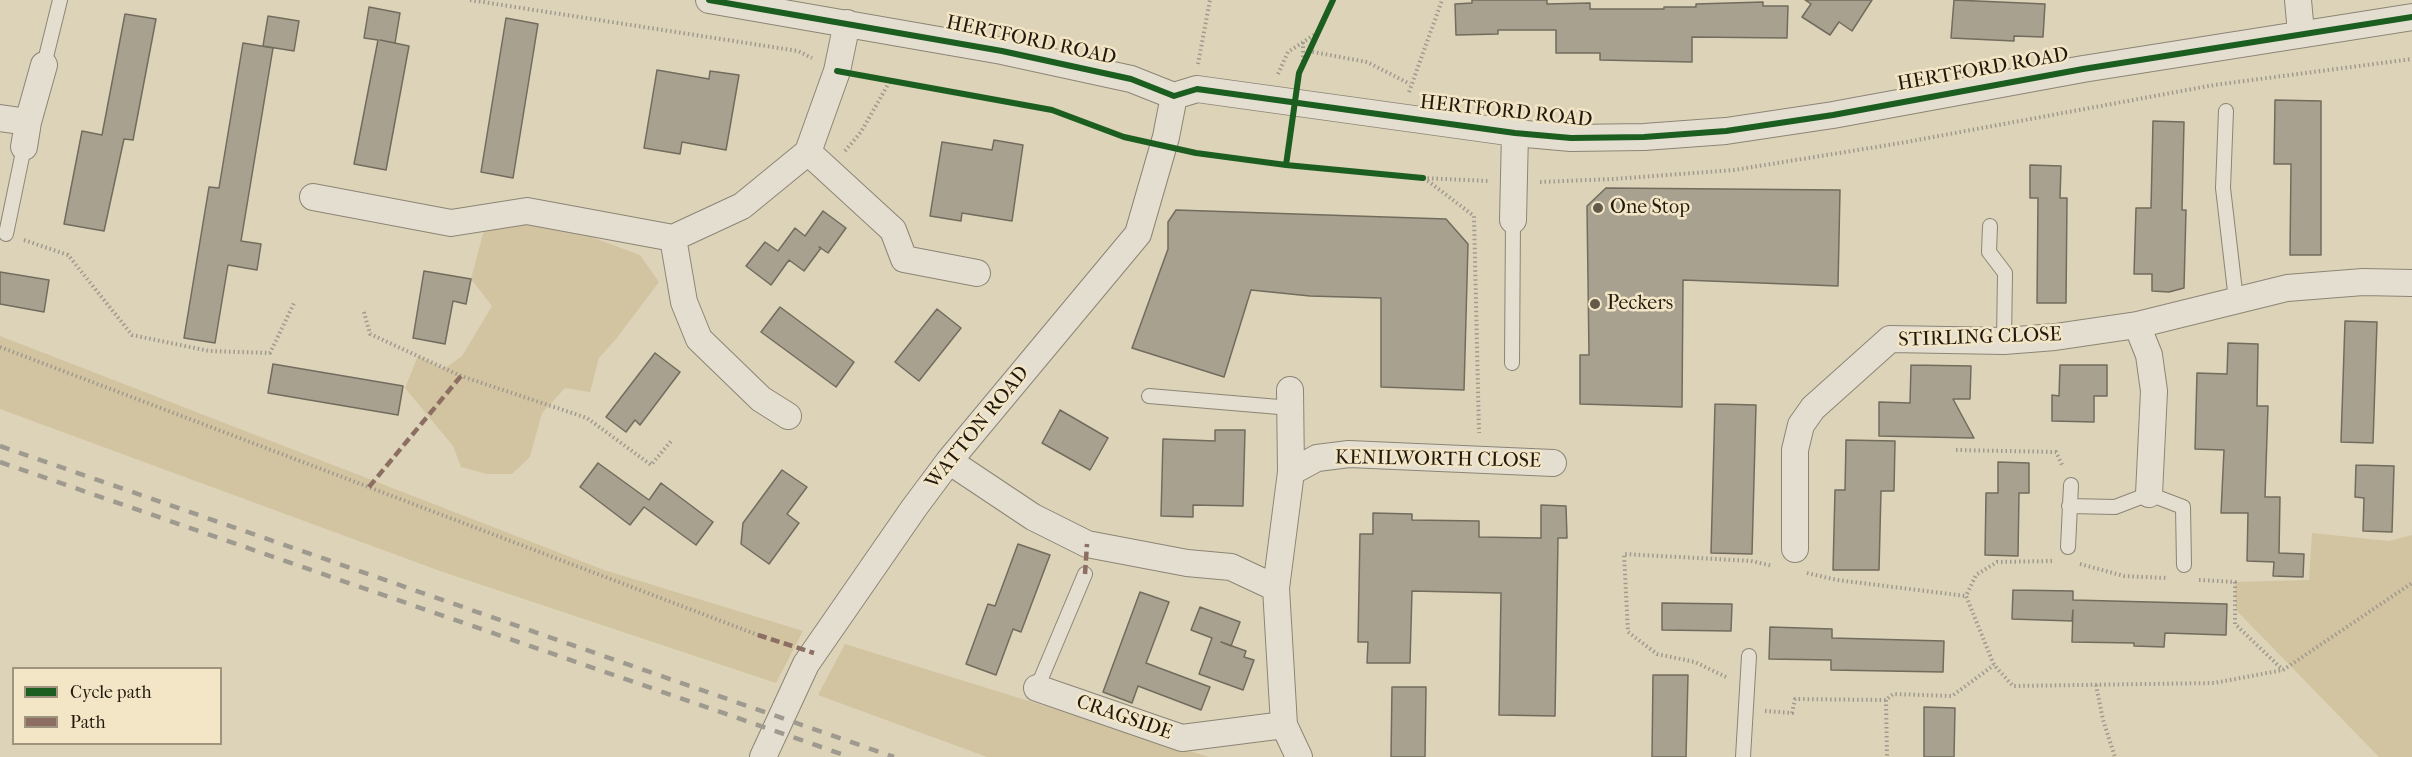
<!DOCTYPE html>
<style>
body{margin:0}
#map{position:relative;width:2412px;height:757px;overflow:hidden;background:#ddd3b8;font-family:"IM FELL French Canon",serif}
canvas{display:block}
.legend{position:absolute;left:12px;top:667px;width:210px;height:78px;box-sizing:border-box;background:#f3e6c7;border:2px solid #9f947d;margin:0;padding:8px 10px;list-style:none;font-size:18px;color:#22190e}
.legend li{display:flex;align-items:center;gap:12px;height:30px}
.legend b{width:30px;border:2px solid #9f947d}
</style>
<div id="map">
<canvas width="2412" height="757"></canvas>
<ul class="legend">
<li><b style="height:8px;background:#1b5e20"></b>Cycle path</li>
<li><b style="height:8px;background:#8d6e63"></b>Path</li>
</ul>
</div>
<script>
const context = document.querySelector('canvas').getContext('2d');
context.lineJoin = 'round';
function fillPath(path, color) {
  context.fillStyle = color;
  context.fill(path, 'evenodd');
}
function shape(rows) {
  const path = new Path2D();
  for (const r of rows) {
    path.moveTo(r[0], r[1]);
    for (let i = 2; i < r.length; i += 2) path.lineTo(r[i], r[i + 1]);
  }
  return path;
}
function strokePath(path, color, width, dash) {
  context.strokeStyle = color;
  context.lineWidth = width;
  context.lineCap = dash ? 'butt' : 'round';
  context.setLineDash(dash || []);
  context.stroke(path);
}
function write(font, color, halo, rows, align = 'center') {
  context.font = font + ' "IM FELL French Canon",serif';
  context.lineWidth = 5;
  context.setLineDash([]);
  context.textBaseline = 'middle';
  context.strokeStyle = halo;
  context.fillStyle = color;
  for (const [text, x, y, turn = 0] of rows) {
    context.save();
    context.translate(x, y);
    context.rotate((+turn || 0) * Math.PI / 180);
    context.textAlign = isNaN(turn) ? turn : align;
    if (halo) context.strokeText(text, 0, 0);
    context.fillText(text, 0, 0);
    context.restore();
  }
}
fillPath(shape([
 [511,224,539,226,586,235,640,255,659,282,616,339,599,358,590,392,565,388,542,413,530,457,512,474,487,474,461,467,453,446,405,388,418,356,444,369,462,356,492,306,471,279,484,230],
 [0,336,604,570,803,631,776,683,440,571,0,409],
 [2312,533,2389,541,2412,535,2412,757,2379,757,2236,610,2235,582,2309,580],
 [845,644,1209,757,987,757,818,695]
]), '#d3c4a1');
const building = shape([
 [1472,0,1547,0,1547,4,1590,3,1590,9,1664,9,1664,7,1696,7,1696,4,1763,2,1763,6,1788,6,1787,38,1692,37,1692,62,1600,60,1600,53,1556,53,1556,30,1498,30,1498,34,1456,35,1455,4,1472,3,1472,0],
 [1805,0,1872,0,1852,31,1839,22,1830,35,1802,17,1811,4,1805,0],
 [1954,0,2045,4,2043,37,2014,36,2014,41,1951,38,1954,0],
 [369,7,400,13,395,43,380,40,409,46,386,170,354,164,378,40,364,38,369,7],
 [125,14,156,19,133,140,124,139,104,231,64,224,82,131,102,135,125,14],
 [268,16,299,21,294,51,263,46,268,16],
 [506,18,538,24,513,178,481,172,506,18],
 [243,43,273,48,241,241,261,244,257,270,228,265,215,343,184,338,209,187,219,188,243,43],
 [657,70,709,79,710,71,739,75,726,150,682,142,680,154,644,148,657,70],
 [2275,100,2321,101,2321,255,2290,255,2291,164,2274,164,2275,100],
 [2153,121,2184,122,2182,210,2186,210,2184,288,2169,292,2152,291,2152,274,2134,274,2136,208,2151,208,2153,121],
 [994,140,1023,145,1012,221,962,213,961,221,930,216,942,142,992,150,994,140],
 [2030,165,2061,166,2060,198,2067,198,2066,303,2037,303,2038,198,2030,198,2030,165],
 [1606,188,1840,190,1838,286,1683,280,1682,407,1580,404,1580,355,1589,355,1587,206,1606,188],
 [1176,210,1446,219,1468,244,1464,390,1381,387,1381,298,1310,296,1251,290,1224,377,1132,348,1168,249,1168,222,1176,210],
 [823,211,846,228,828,253,819,247,821,248,804,271,789,260,771,285,746,266,765,242,778,251,795,228,805,236,823,211],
 [424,271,471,279,466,304,453,301,445,344,413,338,424,271],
 [0,272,49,280,44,312,0,304,0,272],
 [780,307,854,362,836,387,761,332,780,307],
 [937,309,961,328,919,381,895,362,937,309],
 [2345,321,2377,322,2373,443,2341,442,2345,321],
 [2228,343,2258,344,2257,406,2268,406,2265,497,2280,497,2279,553,2304,554,2303,577,2273,576,2274,562,2247,561,2248,513,2221,513,2224,450,2195,449,2197,373,2227,374,2228,343],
 [655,353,680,372,640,425,635,420,626,432,606,417,655,353],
 [273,364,403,386,398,415,268,393,273,364],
 [1911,365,1971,366,1970,399,1953,399,1974,438,1879,436,1879,402,1910,403,1911,365],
 [2060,365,2107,365,2107,396,2094,396,2094,422,2052,421,2052,395,2059,396,2060,365],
 [1715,404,1756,405,1752,554,1711,553,1715,404],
 [1060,410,1108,438,1090,470,1042,443,1060,410],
 [1215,430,1245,430,1243,506,1193,505,1193,517,1161,516,1163,439,1215,441,1215,430],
 [1846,440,1895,441,1894,491,1881,491,1879,570,1833,570,1835,490,1845,490,1846,440],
 [1998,462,2029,463,2029,493,2019,493,2018,556,1985,555,1986,493,1998,493,1998,462],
 [598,463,649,500,661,483,713,522,696,545,644,507,630,525,580,487,598,463],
 [2356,465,2394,466,2392,532,2363,531,2364,498,2355,497,2356,465],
 [782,470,807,487,787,514,799,523,769,564,741,544,743,523,782,470],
 [1541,505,1566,506,1567,538,1558,538,1555,716,1499,715,1501,593,1412,591,1410,663,1367,663,1368,642,1358,642,1360,534,1373,534,1373,513,1412,514,1412,520,1479,521,1479,537,1541,538,1541,505],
 [1018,544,1050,555,1021,632,1013,629,996,675,966,664,988,604,995,606,1018,544],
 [2013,590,2073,591,2073,600,2227,604,2226,635,2165,633,2164,647,2134,646,2134,643,2072,642,2073,610,2072,621,2012,619,2013,590],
 [1140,592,1169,602,1146,663,1210,687,1201,710,1138,686,1132,703,1103,692,1140,592],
 [1662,603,1732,604,1731,631,1662,630,1662,603],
 [1200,607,1240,622,1231,646,1221,642,1246,651,1244,657,1254,660,1243,690,1199,674,1212,638,1191,630,1200,607],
 [1770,627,1832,629,1832,638,1944,641,1943,672,1831,670,1831,660,1769,659,1770,627],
 [1653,675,1688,675,1686,757,1652,757,1653,675],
 [1392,687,1426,687,1425,757,1391,757,1392,687],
 [1924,707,1955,708,1954,757,1924,757,1924,707]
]);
fillPath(building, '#a8a18f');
strokePath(building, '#726c5e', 1.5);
const lane = shape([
 [44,65,60,0],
 [2226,111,2223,188,2236,300],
 [1990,226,1989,252,2005,273,2004,341],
 [6,234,24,147],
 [1512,363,1513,220],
 [1149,396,1291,408],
 [2069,506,2115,507,2149,494,2183,507,2184,565],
 [2068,547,2071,485],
 [1037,688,1085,574],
 [1743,757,1749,656]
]);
const street = shape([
 [709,0,1002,51,1131,79,1174,96,1197,89,1515,133,1571,138,1644,137,1726,131,1833,115,2083,69,2412,17],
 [2298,0,2301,33],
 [0,118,28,122],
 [24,147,28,122,44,65],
 [808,152,893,230,904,259,977,273],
 [313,197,451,223,527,211,673,238,742,206,808,152,837,71,847,23],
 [1513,220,1515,133],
 [673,238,684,302,699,339,761,399,788,416],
 [2137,325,2149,355,2154,391,2149,494],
 [949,461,1033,517,1087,544,1187,563,1231,567,1276,588,1284,725,1299,757],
 [1291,472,1317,458,1349,454,1553,463],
 [1795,549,1795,450,1801,425,1813,408,1890,339,2004,341,2055,337,2137,325,2287,288,2363,282,2412,283],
 [1276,588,1291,472,1290,390],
 [1037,688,1182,738,1284,725],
 [763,757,806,664,914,508,949,461,1138,234,1166,137,1174,96]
]);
strokePath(lane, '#8c8575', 16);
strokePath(street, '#8c8575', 28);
strokePath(shape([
 [470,0,798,51,812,58],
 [1303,42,1303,62],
 [1308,51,1367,62,1410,84],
 [1198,64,1210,0],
 [1278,74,1288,52,1317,33],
 [1409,92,1442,0],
 [845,151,861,132,890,81],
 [1423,178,1488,181],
 [1424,178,1474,216,1479,433],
 [1540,182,1613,179,1734,170,1901,143,2214,85,2412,59],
 [24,240,68,255,132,335,209,351,270,353,295,301],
 [364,312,370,334,461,376,587,418,651,465,672,440],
 [0,347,758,635],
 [1956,450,2056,452,2063,467],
 [2052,561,1997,562,1976,575,1966,596,1994,665,2013,686,2214,683,2283,670,2412,583],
 [2080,564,2124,576,2167,578],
 [1807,573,1837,580,1966,596],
 [2199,580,2235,582,2235,624,2283,670],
 [1726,677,1695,662,1657,654,1628,632,1624,554,1751,561,1773,566],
 [2096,685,2103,720,2115,757],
 [1886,700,1887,757],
 [1765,711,1792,713,1795,699,1886,700,1893,694,1952,696,1994,665]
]), '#9f9a8f', 4, [1.5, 3]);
strokePath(lane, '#e4ded1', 14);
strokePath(street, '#e4ded1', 26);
strokePath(shape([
 [0,446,894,757],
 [0,462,850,757]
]), '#9f9a8f', 4.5, [10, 10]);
strokePath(shape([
 [369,487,461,376],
 [1085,574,1087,544],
 [758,635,814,653]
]), '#8d6e63', 4.5, [9, 4.5]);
strokePath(shape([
 [709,0,1002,51,1131,79,1174,96,1197,89,1515,133,1571,138,1644,137,1726,131,1833,115,2083,69,2412,17],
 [837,71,1052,110,1124,137,1196,153,1286,165,1423,178],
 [1286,165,1299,73,1333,0]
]), '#1b5e20', 6);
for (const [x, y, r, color] of [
 [1598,208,6,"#635a4a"],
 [1595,304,6,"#635a4a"]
]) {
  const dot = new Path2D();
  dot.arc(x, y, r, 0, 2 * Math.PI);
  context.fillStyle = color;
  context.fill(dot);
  strokePath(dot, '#f3e6c7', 2);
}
write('20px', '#22190e', '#f3e6c7', [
 ["HERTFORD ROAD",1031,41,12],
 ["HERTFORD ROAD",1983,70,-10],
 ["HERTFORD ROAD",1506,112,6],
 ["STIRLING CLOSE",1980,338,-2],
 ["WATTON ROAD",978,428,-51],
 ["KENILWORTH CLOSE",1438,460,1],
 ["CRAGSIDE",1124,718,19]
]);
write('20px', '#22190e', '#f3e6c7', [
 ["One Stop",1610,208],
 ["Peckers",1607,304]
], 'left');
</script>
